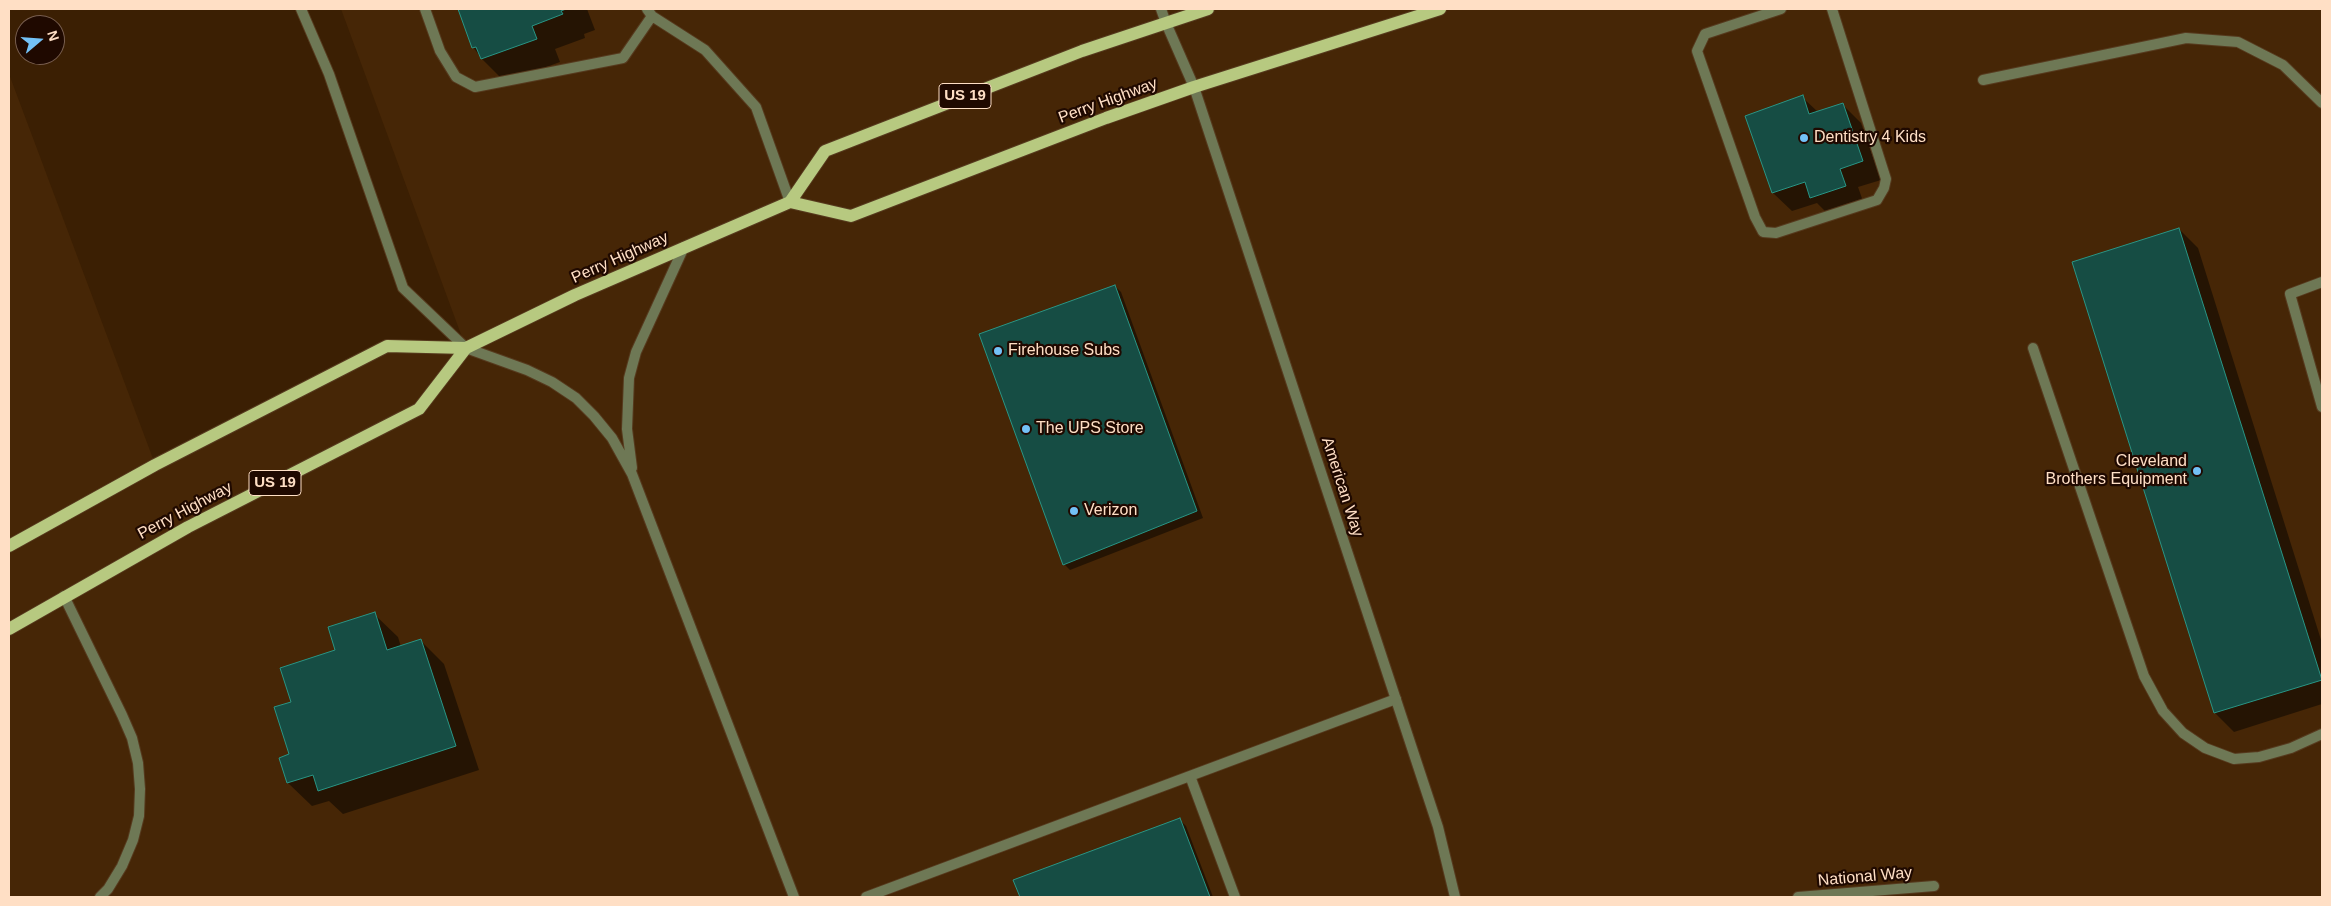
<!DOCTYPE html>
<style>
body{margin:0}
#map{position:relative;width:2331px;height:906px;overflow:hidden;background:#3b1f03;font-family:Arial,sans-serif}
canvas{display:block}
.frame{position:absolute;inset:0;border:10px solid #ffdfc5;pointer-events:none}
.north{position:absolute;left:15px;top:15px;width:50px;height:50px;box-sizing:border-box;background:#1f0900;border:1px solid #795f4f;border-radius:50%;rotate:72deg;font-size:14px;font-weight:700;line-height:20px;text-align:center;color:#ffdfc5}
.north::after{content:'';display:block;margin:auto;width:18px;height:22px;background:#73c1f6;clip-path:polygon(50% 0,100% 100%,50% 72%,0 100%)}
</style>
<div id="map">
<canvas width="2331" height="906"></canvas>
<div class="frame"></div>
<div class="north">N</div>
</div>
<script>
const context = document.querySelector('canvas').getContext('2d');
context.lineJoin = 'round';
function fillPath(path, color) {
  context.fillStyle = color;
  context.fill(path, 'evenodd');
}
function shape(rows) {
  const path = new Path2D();
  for (const r of rows) {
    path.moveTo(r[0], r[1]);
    for (let i = 2; i < r.length; i += 2) path.lineTo(r[i], r[i + 1]);
  }
  return path;
}
function strokePath(path, color, width, dash) {
  context.strokeStyle = color;
  context.lineWidth = width;
  context.lineCap = dash ? 'butt' : 'round';
  context.setLineDash(dash || []);
  context.stroke(path);
}
function write(font, color, halo, rows, align = 'center') {
  context.font = font + ' Arial,sans-serif';
  context.lineWidth = 4.5;
  context.setLineDash([]);
  context.textBaseline = 'middle';
  context.strokeStyle = halo;
  context.fillStyle = color;
  for (const [text, x, y, turn = 0] of rows) {
    context.save();
    context.translate(x, y);
    context.rotate((+turn || 0) * Math.PI / 180);
    context.textAlign = isNaN(turn) ? turn : align;
    if (halo) context.strokeText(text, 0, 0);
    context.fillText(text, 0, 0);
    context.restore();
  }
}
fillPath(shape([
 [341,9,2322,9,2322,897,9,897,9,74,155,464,387,346,466,348]
]), '#462606');
fillPath(shape([
 [459,9,587,9,595,30,584,34,585,38,555,49,560,62,505,82,482,59,473,47],
 [1802,97,1818,112,1842,104,1861,123,1881,180,1858,187,1864,204,1830,216,1817,203,1792,211,1773,193,1746,116],
 [2179,229,2198,248,2322,643,2322,704,2234,732,2215,713,2073,263],
 [1115,286,1121,292,1203,518,1070,570,1064,564],
 [374,614,398,637,401,647,421,641,444,664,479,770,343,814,329,801,312,806,288,783,280,758,291,755,293,702,337,650],
 [1179,819,1186,826,1213,897,1021,897,1015,881]
]), '#0007');
const building = shape([
 [458,9,566,9,561,11,563,14,532,26,537,39,481,59,476,47,472,48,458,9],
 [1803,95,1809,114,1843,103,1863,161,1840,169,1846,186,1810,198,1805,182,1772,193,1745,116,1803,95],
 [2179,228,2322,680,2214,713,2072,262,2179,228],
 [1115,285,1197,511,1063,565,979,334,1115,285],
 [375,612,387,650,421,639,456,746,318,791,313,775,287,783,279,758,289,754,274,707,291,702,280,668,335,650,328,627,375,612],
 [1180,818,1210,897,1020,897,1013,880,1180,818]
]);
fillPath(building, '#164d44');
strokePath(building, '#299585', 1);
const lane = shape([
 [301,9,329,74,403,288,466,348,527,370,552,382,576,398,594,416,612,438,632,474,794,897],
 [425,9,440,51,456,77,475,87,623,58,652,16],
 [647,9,652,16,705,50,756,107,790,202],
 [1161,9,1166,23],
 [1781,9,1705,34,1697,51,1755,217,1763,232,1776,233,1877,200,1884,188,1886,179,1832,9],
 [1983,80,2186,38,2238,42,2283,65,2322,103],
 [2322,282,2290,294,2322,407],
 [2033,348,2144,676,2163,711,2183,733,2205,748,2234,759,2259,757,2291,748,2322,734],
 [632,468,627,429,629,378,636,352,684,247],
 [64,596,122,715,132,738,138,763,140,789,139,816,133,840,122,866,108,889,100,897],
 [1190,776,1235,897],
 [866,897,1396,699]
]);
const street = shape([
 [1166,23,1194,87,1438,827,1455,897],
 [1798,897,1934,886]
]);
const primary = shape([
 [790,202,851,216,1106,118,1194,87,1440,9],
 [9,546,155,465,387,346,466,348],
 [9,629,188,527,419,409,466,348,575,295,790,202,825,151,1082,51,1208,9]
]);
strokePath(lane, '#563a1e', 12);
strokePath(street, '#563a1e', 12);
strokePath(primary, '#563a1e', 14);
strokePath(lane, '#6e7855', 10);
strokePath(street, '#6e7855', 10);
strokePath(primary, '#b7c980', 12);
for (const [x, y, r, color] of [
 [1804,138,5,"#73c1f6"],
 [998,351,5,"#73c1f6"],
 [1026,429,5,"#73c1f6"],
 [2197,471,5,"#73c1f6"],
 [1074,511,5,"#73c1f6"]
]) {
  const dot = new Path2D();
  dot.arc(x, y, r, 0, 2 * Math.PI);
  context.fillStyle = color;
  context.fill(dot);
  strokePath(dot, '#1f0900', 2);
}
for (const [x, y, w] of [
 [965,96,52],
 [275,483,52]
]) {
  const box = new Path2D();
  box.roundRect(x - w / 2, y - 12.5, w, 25, 4);
  context.fillStyle = '#1f0900';
  context.fill(box);
  strokePath(box, '#ffdfc5', 1);
}
write('bold 15px', '#ffdfc5', null, [
 ["US 19",965,96],
 ["US 19",275,483]
]);
write('16px', '#ffdfc5', '#1f0900', [
 ["Perry Highway",1108,101,-20],
 ["Perry Highway",620,258,-24],
 ["American Way",1342,487,72],
 ["Perry Highway",185,511,-28],
 ["National Way",1865,877,-5]
]);
write('16px', '#ffdfc5', '#1f0900', [
 ["Dentistry 4 Kids",1814,138],
 ["Firehouse Subs",1008,351],
 ["The UPS Store",1036,429],
 ["Cleveland",2187,462,"right"],
 ["Brothers Equipment",2187,480,"right"],
 ["Verizon",1084,511]
], 'left');
</script>
